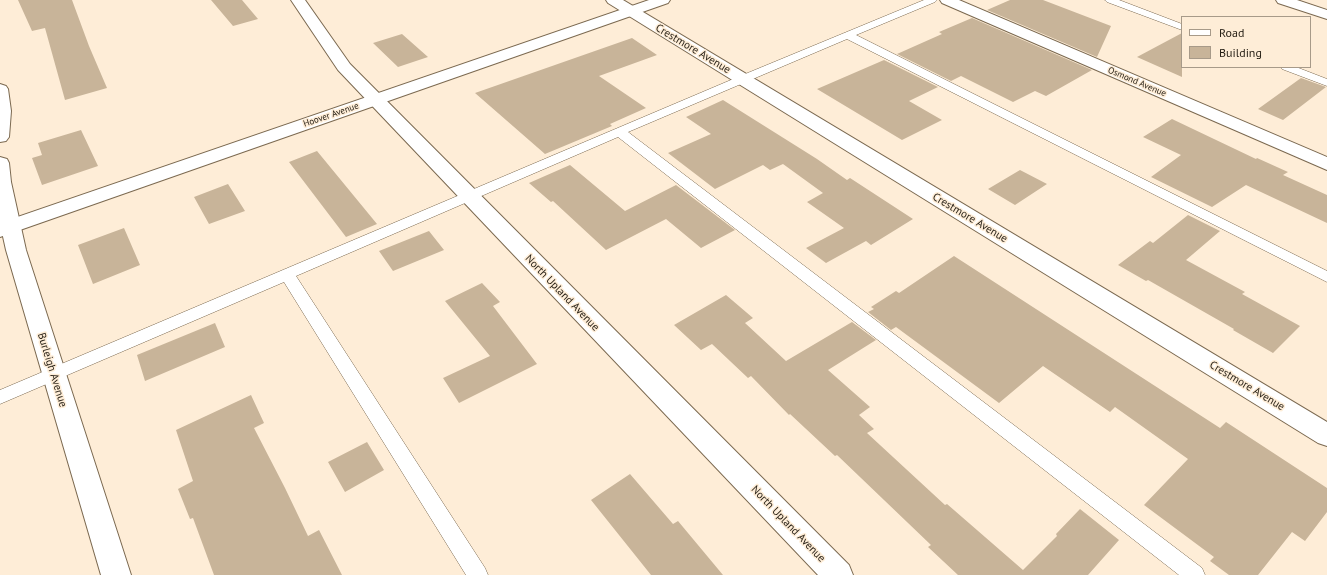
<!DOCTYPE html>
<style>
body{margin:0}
#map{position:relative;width:1327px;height:575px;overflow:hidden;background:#feedd7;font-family:"PT Sans",sans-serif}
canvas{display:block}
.legend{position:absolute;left:1181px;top:16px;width:130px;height:52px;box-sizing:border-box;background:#feedd7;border:1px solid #a79a89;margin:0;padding:5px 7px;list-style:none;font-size:12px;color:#241d13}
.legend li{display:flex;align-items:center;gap:8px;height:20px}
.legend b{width:20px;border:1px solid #a79a89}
</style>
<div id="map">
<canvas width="1327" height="575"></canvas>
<ul class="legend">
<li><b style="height:5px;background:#fff"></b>Road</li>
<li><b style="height:11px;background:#c8b499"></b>Building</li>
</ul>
</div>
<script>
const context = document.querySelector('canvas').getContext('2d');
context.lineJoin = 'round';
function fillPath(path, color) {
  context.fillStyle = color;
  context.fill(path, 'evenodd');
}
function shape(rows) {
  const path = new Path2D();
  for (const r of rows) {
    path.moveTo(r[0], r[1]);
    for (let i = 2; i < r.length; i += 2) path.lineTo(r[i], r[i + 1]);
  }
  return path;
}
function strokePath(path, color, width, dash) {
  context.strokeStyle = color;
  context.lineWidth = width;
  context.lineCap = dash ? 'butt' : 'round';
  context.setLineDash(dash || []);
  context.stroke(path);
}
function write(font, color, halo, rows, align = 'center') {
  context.font = font + ' "PT Sans",sans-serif';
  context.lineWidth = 3;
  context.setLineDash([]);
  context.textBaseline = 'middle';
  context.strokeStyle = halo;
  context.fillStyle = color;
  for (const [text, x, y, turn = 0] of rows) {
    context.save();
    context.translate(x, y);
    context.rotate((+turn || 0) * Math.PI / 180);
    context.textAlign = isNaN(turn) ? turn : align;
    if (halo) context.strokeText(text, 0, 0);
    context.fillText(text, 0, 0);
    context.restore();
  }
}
fillPath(shape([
 [18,0,72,0,89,46,107,88,65,100,45,28,32,31],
 [211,0,242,0,258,19,233,26],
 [1010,0,1043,0,1111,26,1097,57,987,10],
 [972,18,1092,70,1046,96,1035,91,1013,102,961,76,951,81,897,54,942,34,939,32],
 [1182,33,1182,77,1137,57],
 [402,34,428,57,398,67,373,43],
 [632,38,657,55,599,76,646,108,610,124,612,126,545,154,475,93],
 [884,60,938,87,909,101,942,120,902,140,817,89],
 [1301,78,1326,87,1283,120,1258,109],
 [723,100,817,159,847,180,850,178,913,219,871,245,866,241,826,263,806,248,844,228,807,202,823,193,783,164,770,170,763,165,715,189,668,153,711,134,686,117],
 [1172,119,1256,159,1257,158,1288,172,1283,175,1327,195,1327,223,1246,185,1212,207,1151,177,1181,155,1143,137],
 [81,130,98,166,42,185,32,158,42,155,38,143],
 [317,151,377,224,346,237,289,162],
 [570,165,625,211,676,185,735,230,701,248,666,219,606,250,553,201,551,202,529,183],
 [1020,170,1047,184,1015,205,988,189],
 [228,184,245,211,209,224,194,197],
 [1188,215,1220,231,1186,260,1245,292,1242,294,1300,326,1273,353,1233,330,1234,329,1148,280,1146,281,1118,265,1150,241,1153,243],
 [124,228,140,265,93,284,78,245],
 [429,231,444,250,393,271,379,251],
 [954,256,1220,428,1226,422,1327,488,1327,512,1305,541,1292,532,1258,575,1229,575,1210,561,1214,557,1144,505,1188,459,1115,407,1110,412,1043,366,999,403,896,327,891,330,868,312,874,309,871,307,896,291,899,293],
 [482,283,500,302,493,306,537,364,459,403,443,378,490,356,445,301],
 [726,295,753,318,745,323,786,361,852,322,876,340,828,370,870,407,859,415,874,429,867,433,945,505,947,504,1023,570,1057,536,1056,534,1080,509,1119,540,1088,575,958,575,928,547,931,545,837,455,835,456,790,414,789,415,751,376,748,378,712,344,701,350,674,325],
 [215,323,225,347,145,381,137,355],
 [251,395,264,423,254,428,285,488,308,536,319,530,342,575,214,575,193,518,190,519,178,489,193,481,176,430],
 [367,442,384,470,345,492,328,462],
 [630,474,673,524,678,521,723,575,651,575,591,500]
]), '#c8b499');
const service = shape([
 [924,0,937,0,935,2,856,35,1327,271,1327,282,847,39,628,132,1202,568,1205,575,1179,575,618,137,296,276,485,568,488,575,466,575,284,282,0,404,0,390,738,77,924,0],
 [1105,0,1119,0,1182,24,1182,30,1107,2,1105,0],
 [1281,67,1296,67,1327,79,1327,86,1282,69,1281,67]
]);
const minor = shape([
 [291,0,305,0,350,64,849,565,853,575,818,575,338,70,291,0],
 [606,0,623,0,1327,422,1327,446,1318,443,608,3,606,0],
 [940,0,959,0,1327,157,1327,170,942,3,940,0],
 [1276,0,1297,0,1327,10,1327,19,1278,3,1276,0],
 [0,84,6,86,8,89,11,111,9,137,6,141,0,142,0,84],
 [0,157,7,159,9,163,11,182,26,250,131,575,101,575,6,250,0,223,0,157]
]);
const tertiary = shape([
 [649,0,670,0,668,3,0,237,0,223,649,0]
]);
strokePath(service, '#7b6950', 1);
strokePath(minor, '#7b6950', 2);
strokePath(tertiary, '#7b6950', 2);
fillPath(service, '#fff');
fillPath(minor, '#fff');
fillPath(tertiary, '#fff');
write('9px', '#241d13', '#feedd7', [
 ["Osmond Avenue",1137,82,23],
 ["Hoover Avenue",331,115,-19]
]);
write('11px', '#241d13', '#feedd7', [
 ["Crestmore Avenue",693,49,31],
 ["Crestmore Avenue",970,218,31],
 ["North Upland Avenue",562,293,46],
 ["Burleigh Avenue",52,370,73],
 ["Crestmore Avenue",1247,386,31],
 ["North Upland Avenue",788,524,46]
]);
</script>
